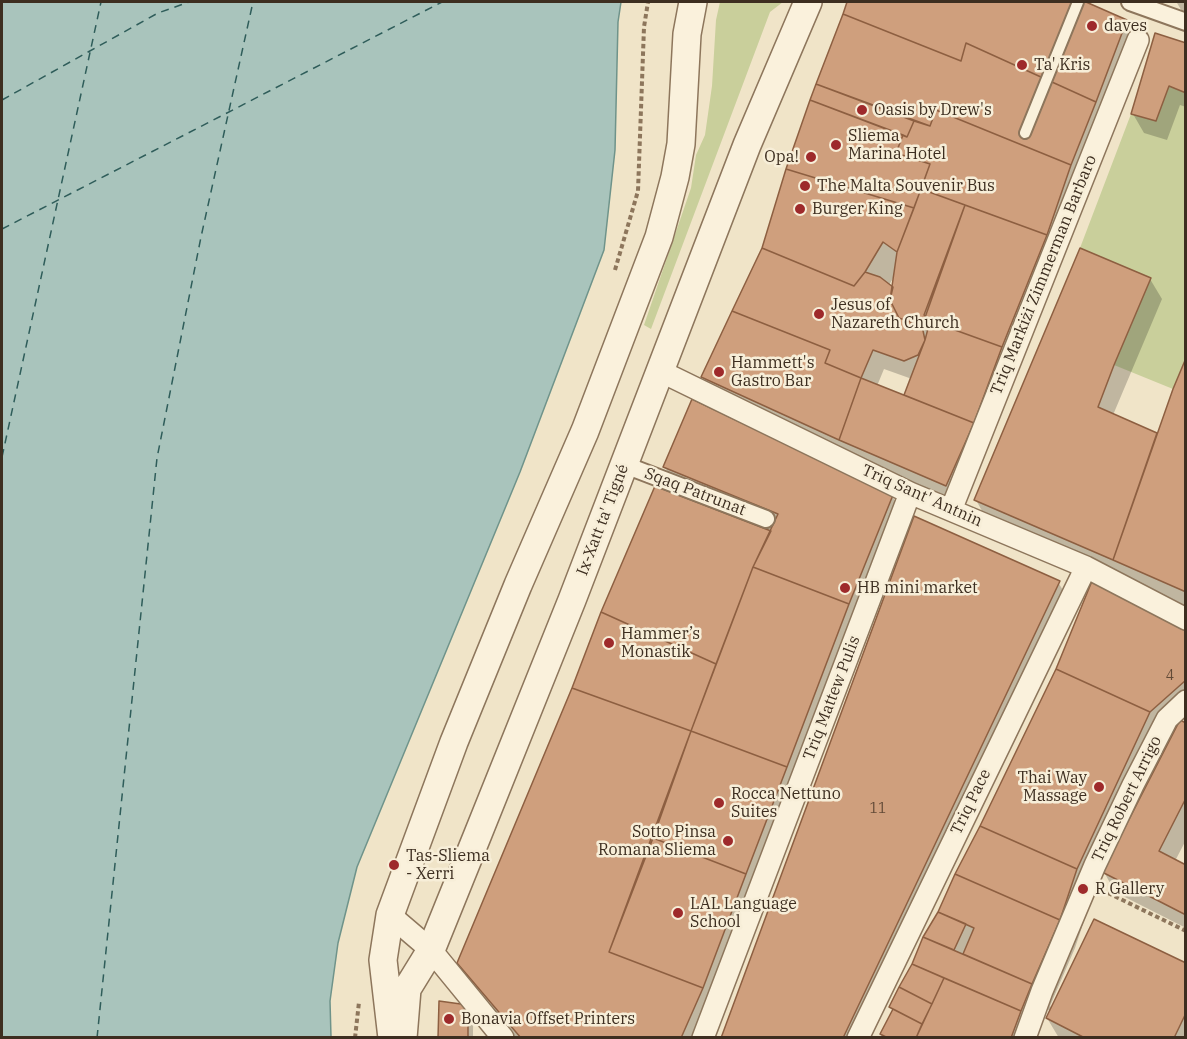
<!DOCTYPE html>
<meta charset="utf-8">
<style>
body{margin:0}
#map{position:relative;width:1187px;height:1039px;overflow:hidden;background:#f0e4c8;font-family:"IBM Plex Serif",serif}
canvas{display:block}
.frame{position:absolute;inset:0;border:3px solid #3d2e20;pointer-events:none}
</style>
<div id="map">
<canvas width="1187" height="1039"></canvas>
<div class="frame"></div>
</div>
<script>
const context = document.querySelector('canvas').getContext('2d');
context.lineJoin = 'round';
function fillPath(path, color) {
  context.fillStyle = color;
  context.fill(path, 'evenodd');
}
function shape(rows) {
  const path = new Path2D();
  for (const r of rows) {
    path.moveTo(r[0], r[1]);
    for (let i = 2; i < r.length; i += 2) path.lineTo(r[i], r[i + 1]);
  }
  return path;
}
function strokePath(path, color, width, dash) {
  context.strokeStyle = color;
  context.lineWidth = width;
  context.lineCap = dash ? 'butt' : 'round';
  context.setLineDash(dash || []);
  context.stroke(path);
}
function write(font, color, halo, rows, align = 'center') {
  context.font = font + ' "IBM Plex Serif",serif';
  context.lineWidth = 5;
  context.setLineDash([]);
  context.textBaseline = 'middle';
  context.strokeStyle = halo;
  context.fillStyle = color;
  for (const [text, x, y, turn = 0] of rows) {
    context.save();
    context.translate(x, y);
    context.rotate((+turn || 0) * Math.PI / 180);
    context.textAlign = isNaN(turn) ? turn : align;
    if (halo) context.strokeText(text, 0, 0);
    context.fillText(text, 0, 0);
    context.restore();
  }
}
fillPath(shape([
 [720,2,783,2,770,12,651,329,644,325,691,188,696,155,705,135,712,86,716,20],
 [1169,86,1185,93,1186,358,1173,389,1114,365,1151,278,1080,248,1131,114]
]), '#c9cf9b');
const water = shape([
 [2,2,621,2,618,22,615,150,604,250,520,472,357,867,338,943,330,1001,331,1037,2,1037,2,2]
]);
fillPath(water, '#a9c4bc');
strokePath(water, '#6f938a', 1.5);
fillPath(shape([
 [848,2,1080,2,1126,21,1142,49,954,501,858,458,718,404,703,377,763,248,811,101],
 [895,275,893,288,889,285],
 [884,369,912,379,905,397,877,386],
 [1173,2,1186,2,1186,14,1183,13,1177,3],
 [1186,45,1186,107,1180,105,1167,140,1144,133,1133,114],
 [1081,250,1150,279,1162,299,1113,415,1156,434,1158,436,1186,362,1186,612,987,520,976,500],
 [665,467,892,496,908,524,709,1038,515,1038,475,991,459,963,699,505,700,502,681,494],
 [1058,582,1070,602,863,1038,723,1038],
 [1186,633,1186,709,1160,732,1132,812,1134,813,1186,724,1186,840,1175,861,1186,866,1186,928,1115,892,1104,872,1092,897,1075,948,1050,1006,1052,1008,1186,965,1186,1038,1059,1038,1047,1018,1051,1011,1038,1006,1029,1038,880,1038,893,1011,891,1007,913,965,925,938,940,913],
 [467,1007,473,1017,473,1038,440,1038]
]), '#0003');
strokePath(shape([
 [2,100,158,13,189,2],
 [2,229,442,2],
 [2,457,101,2],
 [97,1038,157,458,201,237,253,2]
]), '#2f5d5a', 1.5, [8, 6]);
const building = shape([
 [847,2,1086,2,1127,20,1096,102,966,43,961,61,843,14,847,2],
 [843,14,961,61,966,43,1096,102,1071,165,936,110,930,126,816,84,843,14],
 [1155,33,1186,43,1186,93,1169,86,1156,121,1131,114,1155,33],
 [816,84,914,121,907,137,810,100,816,84],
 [810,100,903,135,896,153,930,164,914,208,786,169,810,100],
 [936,110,1071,165,1047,235,921,189,930,164,896,153,903,135,907,137,914,121,930,126,936,110],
 [786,169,914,208,897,252,883,242,865,272,854,286,762,248,786,169],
 [921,189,965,205,922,326,899,318,890,300,897,252,921,189],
 [965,205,1047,235,1002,347,930,321,924,315,965,205],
 [762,248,854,286,865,272,880,277,893,287,890,300,899,318,922,326,925,340,918,355,904,361,873,350,861,378,825,363,830,350,732,311,762,248],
 [1080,248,1151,278,1114,365,1098,407,1157,433,1113,560,974,500,1080,248],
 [732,311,830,350,825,363,861,378,839,440,701,377,732,311],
 [930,321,1002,347,974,423,904,395,925,340,930,321],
 [1186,358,1186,592,1113,560,1173,389,1186,358],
 [861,378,974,423,946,486,839,440,861,378],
 [692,399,893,495,849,604,753,567,778,514,663,467,692,399],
 [655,486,771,531,753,567,716,664,601,612,655,486],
 [914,516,1060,581,843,1038,721,1038,914,516],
 [753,567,849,604,787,767,691,731,753,567],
 [1092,581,1186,631,1186,680,1150,712,1056,669,1092,581],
 [601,612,716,664,691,731,572,688,601,612],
 [1056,669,1150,712,1077,869,980,826,1056,669],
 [572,688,691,731,609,952,703,988,681,1038,521,1038,457,963,572,688],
 [1180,720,1186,723,1186,798,1159,851,1186,865,1186,915,1102,872,1180,720],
 [691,731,787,767,746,874,653,838,691,731],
 [980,826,1077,869,1060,920,955,874,980,826],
 [653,838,746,874,703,988,609,952,653,838],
 [955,874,1060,920,1032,984,963,954,974,928,938,912,955,874],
 [938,912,966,924,954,950,923,937,938,912],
 [1094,919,1186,963,1186,1013,1174,1038,1085,1038,1046,1018,1094,919],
 [923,937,1032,984,1021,1011,912,964,923,937],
 [912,964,944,978,932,1004,899,987,912,964],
 [944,978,1021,1011,1011,1038,916,1038,944,978],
 [899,987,932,1004,922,1024,889,1007,899,987],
 [439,1001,468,1005,468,1038,438,1038,439,1001],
 [893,1009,922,1024,916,1038,888,1038,880,1034,893,1009]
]);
fillPath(building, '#cf9f7d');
strokePath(building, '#8d5f41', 1.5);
const service = shape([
 [1025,133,1078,2]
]);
const pedestrian = shape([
 [1130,2,1186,22],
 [625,465,766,519]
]);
const minor = shape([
 [660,371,910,493,1086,567,1186,619],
 [951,510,1138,40],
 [390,915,431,950,503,1038],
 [703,1038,910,493],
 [858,1038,1086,567],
 [1025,1038,1042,991,1095,865,1133,785,1167,719,1186,701]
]);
const tertiary = shape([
 [392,1038,383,960,390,915,454,742,518,585,585,431,659,237,675,177,681,144,687,34,693,2],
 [403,1038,407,989,431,950,478,834,572,600,747,145,808,2]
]);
strokePath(service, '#8d765c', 14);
strokePath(pedestrian, '#8d765c', 20);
strokePath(minor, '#8d765c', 24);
strokePath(tertiary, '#8d765c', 30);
strokePath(shape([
 [615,270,638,191,644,27,648,2],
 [1108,893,1186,931],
 [355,1038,359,1002]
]), '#8d765c', 4, [4.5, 3]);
strokePath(service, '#faf1dc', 10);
strokePath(pedestrian, '#faf1dc', 16);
strokePath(minor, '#faf1dc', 21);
strokePath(tertiary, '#faf1dc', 27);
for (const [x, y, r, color] of [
 [1092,26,6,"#9e2a2b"],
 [1022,65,6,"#9e2a2b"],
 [862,110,6,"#9e2a2b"],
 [836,145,6,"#9e2a2b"],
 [811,157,6,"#9e2a2b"],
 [805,186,6,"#9e2a2b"],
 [800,209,6,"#9e2a2b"],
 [819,314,6,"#9e2a2b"],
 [719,372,6,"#9e2a2b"],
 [845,588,6,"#9e2a2b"],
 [609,643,6,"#9e2a2b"],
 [1099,787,6,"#9e2a2b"],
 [719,803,6,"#9e2a2b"],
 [728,841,6,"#9e2a2b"],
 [394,865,6,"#9e2a2b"],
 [1083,889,6,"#9e2a2b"],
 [678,913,6,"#9e2a2b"],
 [449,1019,6,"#9e2a2b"]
]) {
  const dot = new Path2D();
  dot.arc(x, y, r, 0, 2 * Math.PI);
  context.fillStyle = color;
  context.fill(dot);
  strokePath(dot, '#f7eed8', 2);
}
write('14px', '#624a37', null, [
 ["4",1170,676],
 ["11",878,809]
]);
write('16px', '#3d2e20', '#f7eed8', [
 ["daves",1104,26],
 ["Ta' Kris",1034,65],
 ["Oasis by Drew's",874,110],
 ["Sliema",848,136],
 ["Marina Hotel",848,154],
 ["Opa!",799,157,"right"],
 ["The Malta Souvenir Bus",817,186],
 ["Burger King",812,209],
 ["Jesus of",831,305],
 ["Nazareth Church",831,323],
 ["Hammett's",731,363],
 ["Gastro Bar",731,381],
 ["HB mini market",857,588],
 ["Hammer’s",621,634],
 ["Monastik",621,652],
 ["Thai Way",1087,778,"right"],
 ["Massage",1087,796,"right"],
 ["Rocca Nettuno",731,794],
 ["Suites",731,812],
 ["Sotto Pinsa",716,832,"right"],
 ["Romana Sliema",716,850,"right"],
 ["Tas-Sliema",406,856],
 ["- Xerri",406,874],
 ["R Gallery",1095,889],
 ["LAL Language",690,904],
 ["School",690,922],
 ["Bonavia Offset Printers",461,1019]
], 'left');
write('16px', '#3d2e20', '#f7eed8', [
 ["Triq Markiżi Zimmerman Barbaro",1044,275,-68],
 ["Sqaq Patrunat",695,492,21],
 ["Triq Sant' Antnin",922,496,24],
 ["Ix-Xatt ta' Tigné",603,520,-69],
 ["Triq Mattew Pulis",832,698,-69],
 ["Triq Robert Arrigo",1127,799,-64],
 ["Triq Pace",971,802,-64]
]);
</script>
